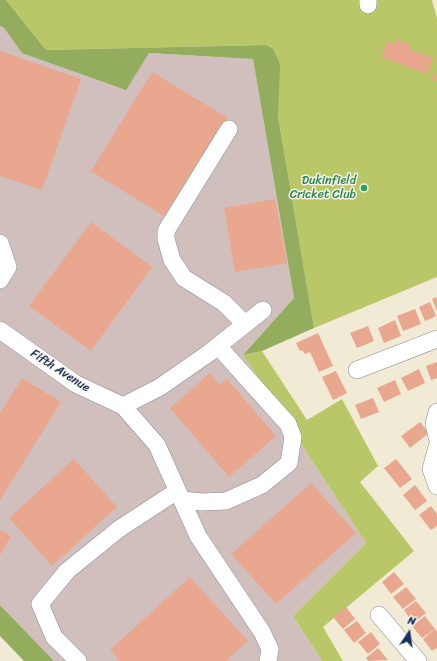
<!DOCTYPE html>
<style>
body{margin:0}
#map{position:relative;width:437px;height:661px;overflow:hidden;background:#f1ead4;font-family:Sriracha,sans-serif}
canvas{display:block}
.north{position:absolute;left:389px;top:613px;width:40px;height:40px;-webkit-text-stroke:3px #f7f3e8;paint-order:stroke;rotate:13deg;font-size:11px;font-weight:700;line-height:16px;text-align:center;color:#1b2f5e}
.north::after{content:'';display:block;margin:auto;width:14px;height:18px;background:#1b2f5e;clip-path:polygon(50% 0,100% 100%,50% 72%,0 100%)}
</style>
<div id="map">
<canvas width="437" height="661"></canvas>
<div class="north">N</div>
</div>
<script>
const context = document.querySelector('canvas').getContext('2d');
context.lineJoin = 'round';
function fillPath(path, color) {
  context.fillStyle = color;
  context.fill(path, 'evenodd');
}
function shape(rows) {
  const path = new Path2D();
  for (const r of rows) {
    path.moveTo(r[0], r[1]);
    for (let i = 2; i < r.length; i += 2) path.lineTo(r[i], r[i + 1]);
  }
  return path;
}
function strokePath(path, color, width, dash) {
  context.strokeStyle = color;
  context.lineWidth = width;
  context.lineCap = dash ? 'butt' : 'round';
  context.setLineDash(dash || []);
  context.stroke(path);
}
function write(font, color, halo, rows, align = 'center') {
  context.font = font + ' Sriracha,sans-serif';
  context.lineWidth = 3;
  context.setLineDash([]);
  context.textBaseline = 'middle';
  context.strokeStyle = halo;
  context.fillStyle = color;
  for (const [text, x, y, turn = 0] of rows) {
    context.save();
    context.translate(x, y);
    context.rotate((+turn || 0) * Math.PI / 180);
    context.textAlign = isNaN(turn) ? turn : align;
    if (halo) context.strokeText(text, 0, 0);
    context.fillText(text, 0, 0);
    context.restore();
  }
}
fillPath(shape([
 [0,26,4,28,22,53,149,53,253,59,294,298,243,355,366,543,293,616,322,661,54,661,0,605]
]), '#d1bfbd');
fillPath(shape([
 [6,0,432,0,437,18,437,277,314,328,266,45,46,50],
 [262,351,307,420,342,399,378,466,360,482,414,551,323,627,343,661,322,661,293,616,366,543,243,355]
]), '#bac769');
fillPath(shape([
 [0,0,6,0,46,50,266,45,273,49,280,64,278,116,314,328,262,351,243,355,294,298,253,59,149,53,126,90,22,53,4,28,0,26],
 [0,605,54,661,24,661,0,636]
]), '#93ac5d');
fillPath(shape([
 [396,39,411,45,409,49,433,58,427,74,381,57,387,41,394,44],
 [0,51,81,79,42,190,0,176],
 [152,72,228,118,167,218,91,171],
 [437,72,437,82,432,77],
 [275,199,287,263,235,272,224,208],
 [91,222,152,267,91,351,29,306],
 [437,297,437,311,432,299],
 [430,302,436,316,425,321,419,307],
 [415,309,421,324,403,331,397,316],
 [395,320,401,336,384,343,378,328],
 [368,326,374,341,357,348,350,333],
 [318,333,333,366,319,372,310,352,305,354,302,350,300,351,296,343],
 [437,362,437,378,431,380,426,366],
 [419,369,425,383,408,391,401,378],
 [336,371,347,393,333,400,322,377],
 [210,373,220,385,227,379,276,436,229,477,170,408],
 [22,378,61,402,0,500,0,413],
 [395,380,401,394,384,402,377,388],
 [373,398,379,412,361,419,355,405],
 [420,422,429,433,410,448,401,436],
 [74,459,117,507,52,566,9,518],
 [396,459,412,479,400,488,384,468],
 [311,483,356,533,276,604,231,554],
 [415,485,427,501,415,510,403,495],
 [431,506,437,514,437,526,431,530,419,515],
 [0,530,11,536,0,555],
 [394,572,404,584,391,594,382,582],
 [190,577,248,641,226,661,120,661,110,650],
 [406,587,416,599,403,609,393,597],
 [416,601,426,613,413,623,404,610],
 [346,607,355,619,343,629,333,617],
 [425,616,435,629,422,638,412,626],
 [357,621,366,633,354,643,344,630],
 [435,629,437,632,437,648,432,651,423,639],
 [371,632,380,644,368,654,358,642],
 [378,648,388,660,368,661,366,658]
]), '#eaa78f');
const minor = shape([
 [368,0,368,5],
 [229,129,166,231,166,239,172,260,184,278,224,303,245,324],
 [0,243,8,267,0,280],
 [0,330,76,384,123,406,157,445,198,536,262,632,270,649,268,661],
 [357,370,437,339],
 [123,406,160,387,209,353,263,310],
 [437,412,434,424,437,437],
 [437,447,431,469,437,486],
 [182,500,202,502,226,501,262,485,289,463,293,437,288,424,218,346],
 [379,615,418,661],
 [78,661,54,637,40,604,67,571,119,529,177,491]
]);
strokePath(minor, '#868c99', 18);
strokePath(minor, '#fff', 17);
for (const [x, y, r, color] of [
 [364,188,4,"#2e9e5b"]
]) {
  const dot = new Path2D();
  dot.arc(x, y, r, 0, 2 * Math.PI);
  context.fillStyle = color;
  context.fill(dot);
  strokePath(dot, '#f7f3e8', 1.5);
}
write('12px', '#27864d', '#f7f3e8', [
 ["Dukinfield",356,181],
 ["Cricket Club",356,195]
], 'right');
write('12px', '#1b2f5e', '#f7f3e8', [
 ["Fifth Avenue",60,371,33]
]);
</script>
